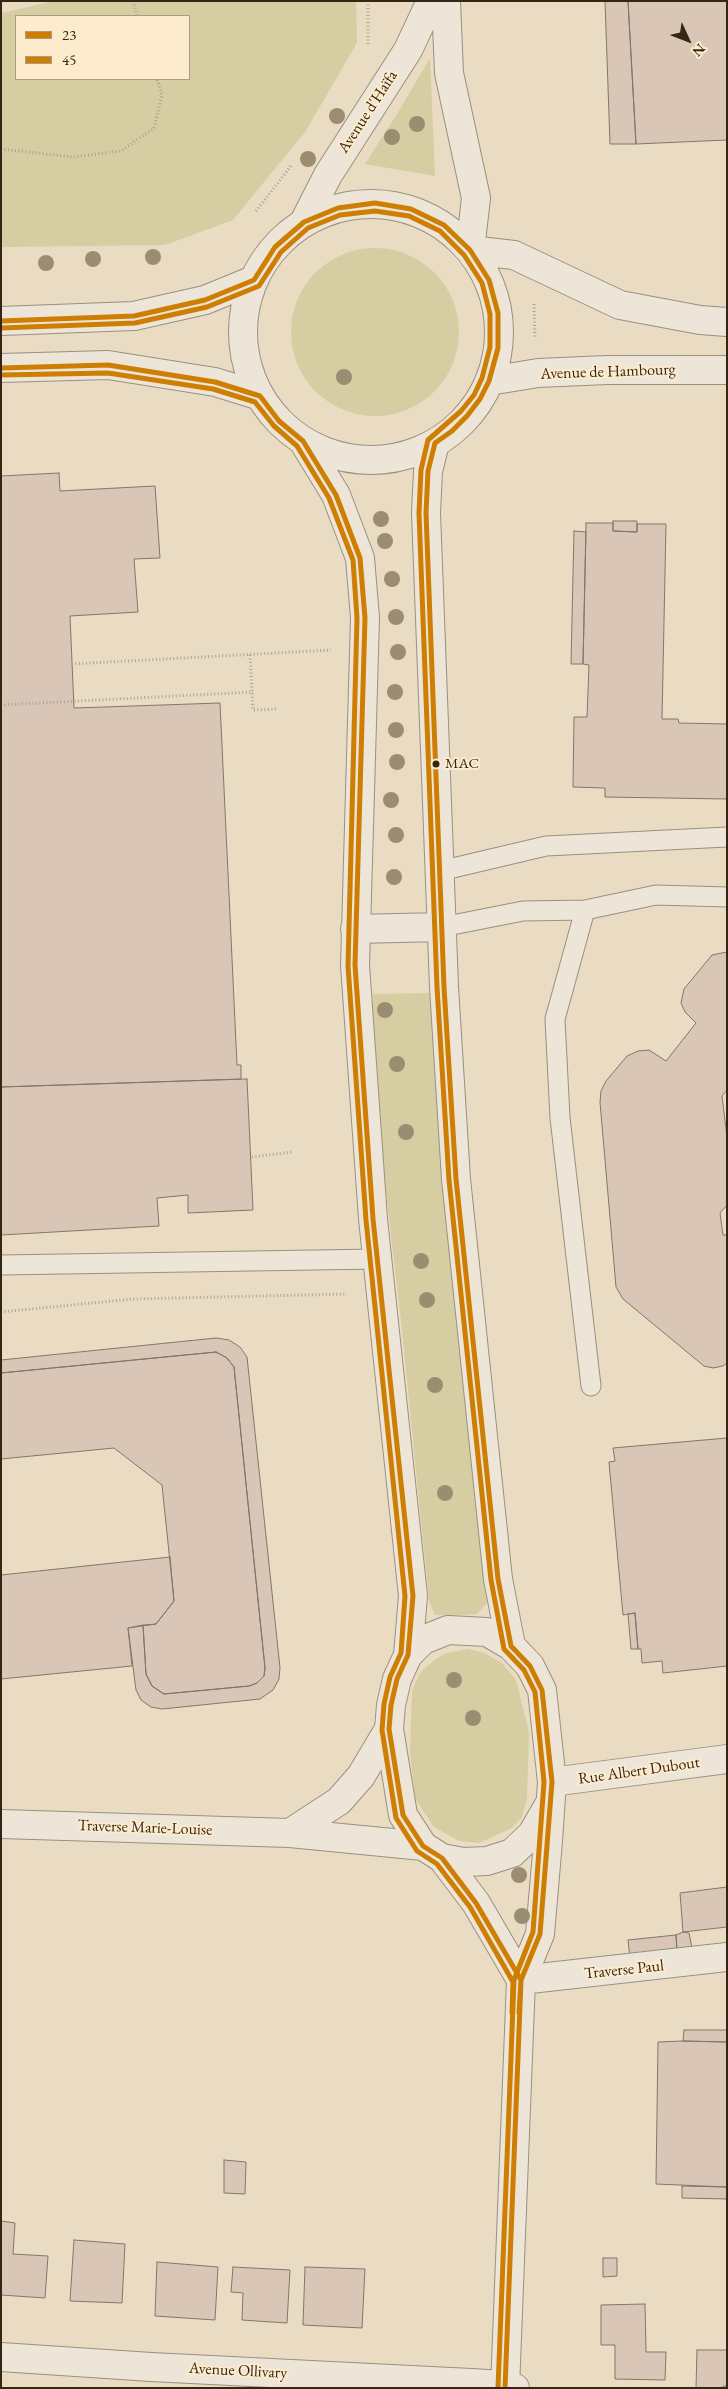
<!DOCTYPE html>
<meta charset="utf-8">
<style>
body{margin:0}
#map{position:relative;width:728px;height:2389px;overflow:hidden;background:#eadcc2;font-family:"EB Garamond",serif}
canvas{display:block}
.frame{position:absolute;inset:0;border:2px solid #362513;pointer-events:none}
.legend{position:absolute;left:15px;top:15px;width:175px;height:65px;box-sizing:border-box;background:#fcebcd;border:1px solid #ad9c83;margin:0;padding:6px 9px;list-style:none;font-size:15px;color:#362513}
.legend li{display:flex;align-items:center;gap:10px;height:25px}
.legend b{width:25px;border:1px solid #ad9c83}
.north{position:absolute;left:663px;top:15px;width:50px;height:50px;-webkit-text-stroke:4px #fcebcd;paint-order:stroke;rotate:133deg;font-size:14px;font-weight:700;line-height:20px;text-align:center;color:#362513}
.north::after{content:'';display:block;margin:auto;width:18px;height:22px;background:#362513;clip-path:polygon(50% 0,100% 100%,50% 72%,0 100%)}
</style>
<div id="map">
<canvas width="728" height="2389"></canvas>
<div class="frame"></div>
<ul class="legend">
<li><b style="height:6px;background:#ce7e03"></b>23</li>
<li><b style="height:6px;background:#ce7e03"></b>45</li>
</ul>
<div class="north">N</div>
</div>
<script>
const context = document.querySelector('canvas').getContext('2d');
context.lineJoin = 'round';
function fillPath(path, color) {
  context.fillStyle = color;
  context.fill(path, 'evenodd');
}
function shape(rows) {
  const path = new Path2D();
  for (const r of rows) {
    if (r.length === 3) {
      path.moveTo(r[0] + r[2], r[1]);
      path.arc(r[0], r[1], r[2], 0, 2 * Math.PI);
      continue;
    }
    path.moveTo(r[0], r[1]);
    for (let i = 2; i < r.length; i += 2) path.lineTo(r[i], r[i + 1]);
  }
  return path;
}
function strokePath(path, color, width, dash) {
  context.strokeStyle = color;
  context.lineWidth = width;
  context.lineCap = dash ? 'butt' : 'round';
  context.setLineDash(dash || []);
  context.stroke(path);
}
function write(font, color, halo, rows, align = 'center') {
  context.font = font + ' "EB Garamond",serif';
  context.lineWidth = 4;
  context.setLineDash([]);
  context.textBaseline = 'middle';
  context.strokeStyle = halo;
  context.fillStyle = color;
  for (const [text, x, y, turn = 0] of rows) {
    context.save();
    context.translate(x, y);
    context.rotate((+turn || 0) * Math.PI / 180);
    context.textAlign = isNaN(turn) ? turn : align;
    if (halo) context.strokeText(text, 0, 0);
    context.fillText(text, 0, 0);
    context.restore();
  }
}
fillPath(shape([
 [54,1,356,1,357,43,305,132,233,220,165,245,1,247,1,13],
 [16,16,189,16,189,79,16,79],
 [430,58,435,176,365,164,397,114],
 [375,332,84],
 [430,993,489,1601,477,1614,463,1615,435,1615,429,1601,402,1330,373,1078,373,994],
 [468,1649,484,1653,502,1663,516,1680,529,1732,527,1798,522,1817,512,1828,479,1843,459,1841,433,1826,415,1798,410,1751,412,1691,420,1673,433,1661,446,1653]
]), '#d6cda2');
const building = shape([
 [605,1,628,1,636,144,610,144,605,1],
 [628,1,727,1,727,140,636,144,628,1],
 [59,473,60,491,155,486,160,558,134,559,138,612,70,616,74,708,220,703,237,1065,241,1065,241,1079,1,1087,1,476,59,473],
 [613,521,637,521,637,532,613,531,613,521],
 [586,523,613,523,613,531,637,532,637,524,666,524,662,719,678,719,679,723,727,724,727,799,605,797,605,788,573,787,574,717,587,717,589,665,583,664,586,523],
 [574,531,586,532,583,664,571,664,574,531],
 [727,952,727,1090,722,1096,727,1137,727,1205,720,1213,723,1235,727,1235,727,1363,723,1366,713,1368,704,1366,623,1299,616,1287,600,1102,601,1091,606,1081,627,1056,638,1051,649,1050,666,1061,696,1023,685,1012,681,1003,684,989,712,955,727,952],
 [247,1079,253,1210,188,1213,188,1195,157,1198,159,1226,1,1235,1,1087,247,1079],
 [216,1338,229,1340,240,1347,247,1357,280,1668,279,1679,273,1690,260,1699,162,1709,151,1707,141,1700,136,1690,128,1628,143,1625,146,1674,152,1686,164,1694,249,1686,257,1683,264,1676,265,1668,234,1367,227,1358,216,1352,1,1373,1,1360,216,1338],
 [216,1352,227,1358,234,1367,265,1668,264,1676,257,1683,249,1686,164,1694,152,1686,146,1674,143,1625,156,1624,174,1601,162,1485,114,1448,1,1459,1,1373,216,1352],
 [727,1438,727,1666,663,1673,662,1661,642,1663,641,1649,638,1649,635,1613,623,1615,609,1462,615,1461,613,1448,727,1438],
 [170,1557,174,1601,156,1624,128,1628,132,1666,1,1679,1,1575,170,1557],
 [635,1613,638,1649,631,1649,628,1614,635,1613],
 [727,1887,727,1927,683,1932,680,1893,727,1887],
 [683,1932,689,1933,692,1948,677,1951,676,1935,683,1932],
 [676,1935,677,1951,630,1958,628,1940,676,1935],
 [684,2030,727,2030,727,2042,683,2041,684,2030],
 [683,2041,727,2042,727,2187,656,2184,658,2042,683,2041],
 [224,2160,246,2162,245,2194,224,2193,224,2160],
 [682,2186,727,2187,727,2199,682,2198,682,2186],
 [1,2221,15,2223,13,2254,48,2256,45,2298,1,2295,1,2221],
 [74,2240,125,2244,122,2303,70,2301,74,2240],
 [603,2258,617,2258,617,2276,603,2277,603,2258],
 [157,2262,218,2267,215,2320,155,2316,157,2262],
 [233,2267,290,2270,287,2323,242,2320,243,2293,231,2292,233,2267],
 [305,2267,365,2269,362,2328,303,2325,305,2267],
 [645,2304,646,2352,666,2352,665,2380,615,2379,615,2345,601,2345,601,2305,645,2304],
 [697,2350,727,2350,727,2386,723,2386,723,2388,696,2388,697,2350]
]);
fillPath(building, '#dac6b6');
strokePath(building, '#817768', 1);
const service = shape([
 [440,871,546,846,727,837],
 [585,910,555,1019,560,1118,591,1386],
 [442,927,523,911,585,910,656,895,727,897],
 [1,1265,377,1259]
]);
const minor = shape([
 [446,1,449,73,476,198,470,250],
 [304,222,328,175,408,50,431,1],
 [552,1782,727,1759],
 [1,1824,290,1833,423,1846],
 [290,1833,339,1801,361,1776,389,1729],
 [521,1980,727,1957],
 [1,2357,151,2367,471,2383,505,2385,515,2388]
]);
const tertiary = shape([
 [371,332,128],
 [470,250,514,255,620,305,700,320,727,322],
 [1,321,134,316,205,300,254,280],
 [1,368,108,365,215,382,260,396],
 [489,381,538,373,607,370,727,370],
 [303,441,336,495,360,558,365,618,355,965,373,1219,413,1596,408,1655],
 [435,443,428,471,426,513,444,987,456,1179,498,1579,511,1646],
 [355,929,442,927],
 [442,1858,476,1903,521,1980],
 [505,2388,521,1980,540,1934,548,1841,552,1782,542,1690,530,1666,511,1646,487,1632,448,1630,423,1640,408,1655,397,1679,391,1705,389,1729,403,1815,423,1846,442,1858,463,1862,487,1861,512,1853,532,1834,550,1803]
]);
strokePath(service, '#9a907f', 21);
strokePath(minor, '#9a907f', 30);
strokePath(tertiary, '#9a907f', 30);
strokePath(shape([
 [133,1,137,16],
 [368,1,368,45],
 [1,149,73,157,121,151,154,128,162,95,157,79],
 [256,211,291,166],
 [534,304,535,338],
 [250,655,253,710,277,709],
 [72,664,331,650],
 [1,705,253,692],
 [252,1157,292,1152],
 [1,1312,133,1299,347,1294]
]), '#aaa398', 3, [1, 2.5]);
strokePath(service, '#ede5d8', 19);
strokePath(minor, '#ede5d8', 28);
strokePath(tertiary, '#ede5d8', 28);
strokePath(shape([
 [1,321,134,316,205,300,254,280,275,247,304,222,338,208,375,203,411,209,444,225,470,250,489,280,498,313,498,348,489,381,480,399,467,416,452,431,435,443,428,471,426,513,444,987,456,1179,498,1579,511,1646,530,1666,542,1690,552,1782,540,1934,521,1980,505,2388],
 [1,368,108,365,215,382,260,396,279,421,303,441,336,495,360,558,365,618,355,965,373,1219,413,1596,408,1655,397,1679,391,1705,389,1729,403,1815,423,1846,442,1858,476,1903,521,1980,519,2013]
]), '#ce7e03', 5);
strokePath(shape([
 [1,328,135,323,207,307,259,286,281,252,308,228,340,215,375,211,409,216,440,231,464,255,482,283,490,314,490,347,482,378,474,395,461,411,428,440,421,470,419,513,437,987,449,1180,491,1580,504,1649,524,1670,535,1692,544,1782,533,1932,514,1980,498,2388],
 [1,375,108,373,213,389,255,402,274,426,297,446,329,498,353,560,357,618,348,966,366,1220,405,1596,401,1653,390,1677,384,1704,382,1730,396,1818,417,1851,437,1864,470,1907,513,1982,512,2013]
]), '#ce7e03', 5);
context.fillStyle = '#9b8d72';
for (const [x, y] of [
 [337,116],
 [417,124],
 [392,137],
 [308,159],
 [153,257],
 [93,259],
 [46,263],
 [344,377],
 [381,519],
 [385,541],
 [392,579],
 [396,617],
 [398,652],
 [395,692],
 [396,730],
 [397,762],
 [391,800],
 [396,835],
 [394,877],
 [385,1010],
 [397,1064],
 [406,1132],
 [421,1261],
 [427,1300],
 [435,1385],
 [445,1493],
 [454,1680],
 [473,1718],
 [519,1875],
 [522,1916]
]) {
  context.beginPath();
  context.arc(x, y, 8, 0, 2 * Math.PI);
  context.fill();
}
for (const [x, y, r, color] of [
 [436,764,4.5,"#362513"]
]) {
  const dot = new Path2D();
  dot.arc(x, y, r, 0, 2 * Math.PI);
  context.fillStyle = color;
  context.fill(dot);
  strokePath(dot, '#fcebcd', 2);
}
write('15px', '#362513', '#fcebcd', [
 ["MAC",445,764]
], 'left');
write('16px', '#362513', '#fcebcd', [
 ["Avenue d'Haïfa",368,112,-57],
 ["Avenue de Hambourg",608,372,-2],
 ["Rue Albert Dubout",639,1771,-8],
 ["Traverse Marie-Louise",145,1828,2],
 ["Traverse Paul",624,1970,-6],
 ["Avenue Ollivary",238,2371,3]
]);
</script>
